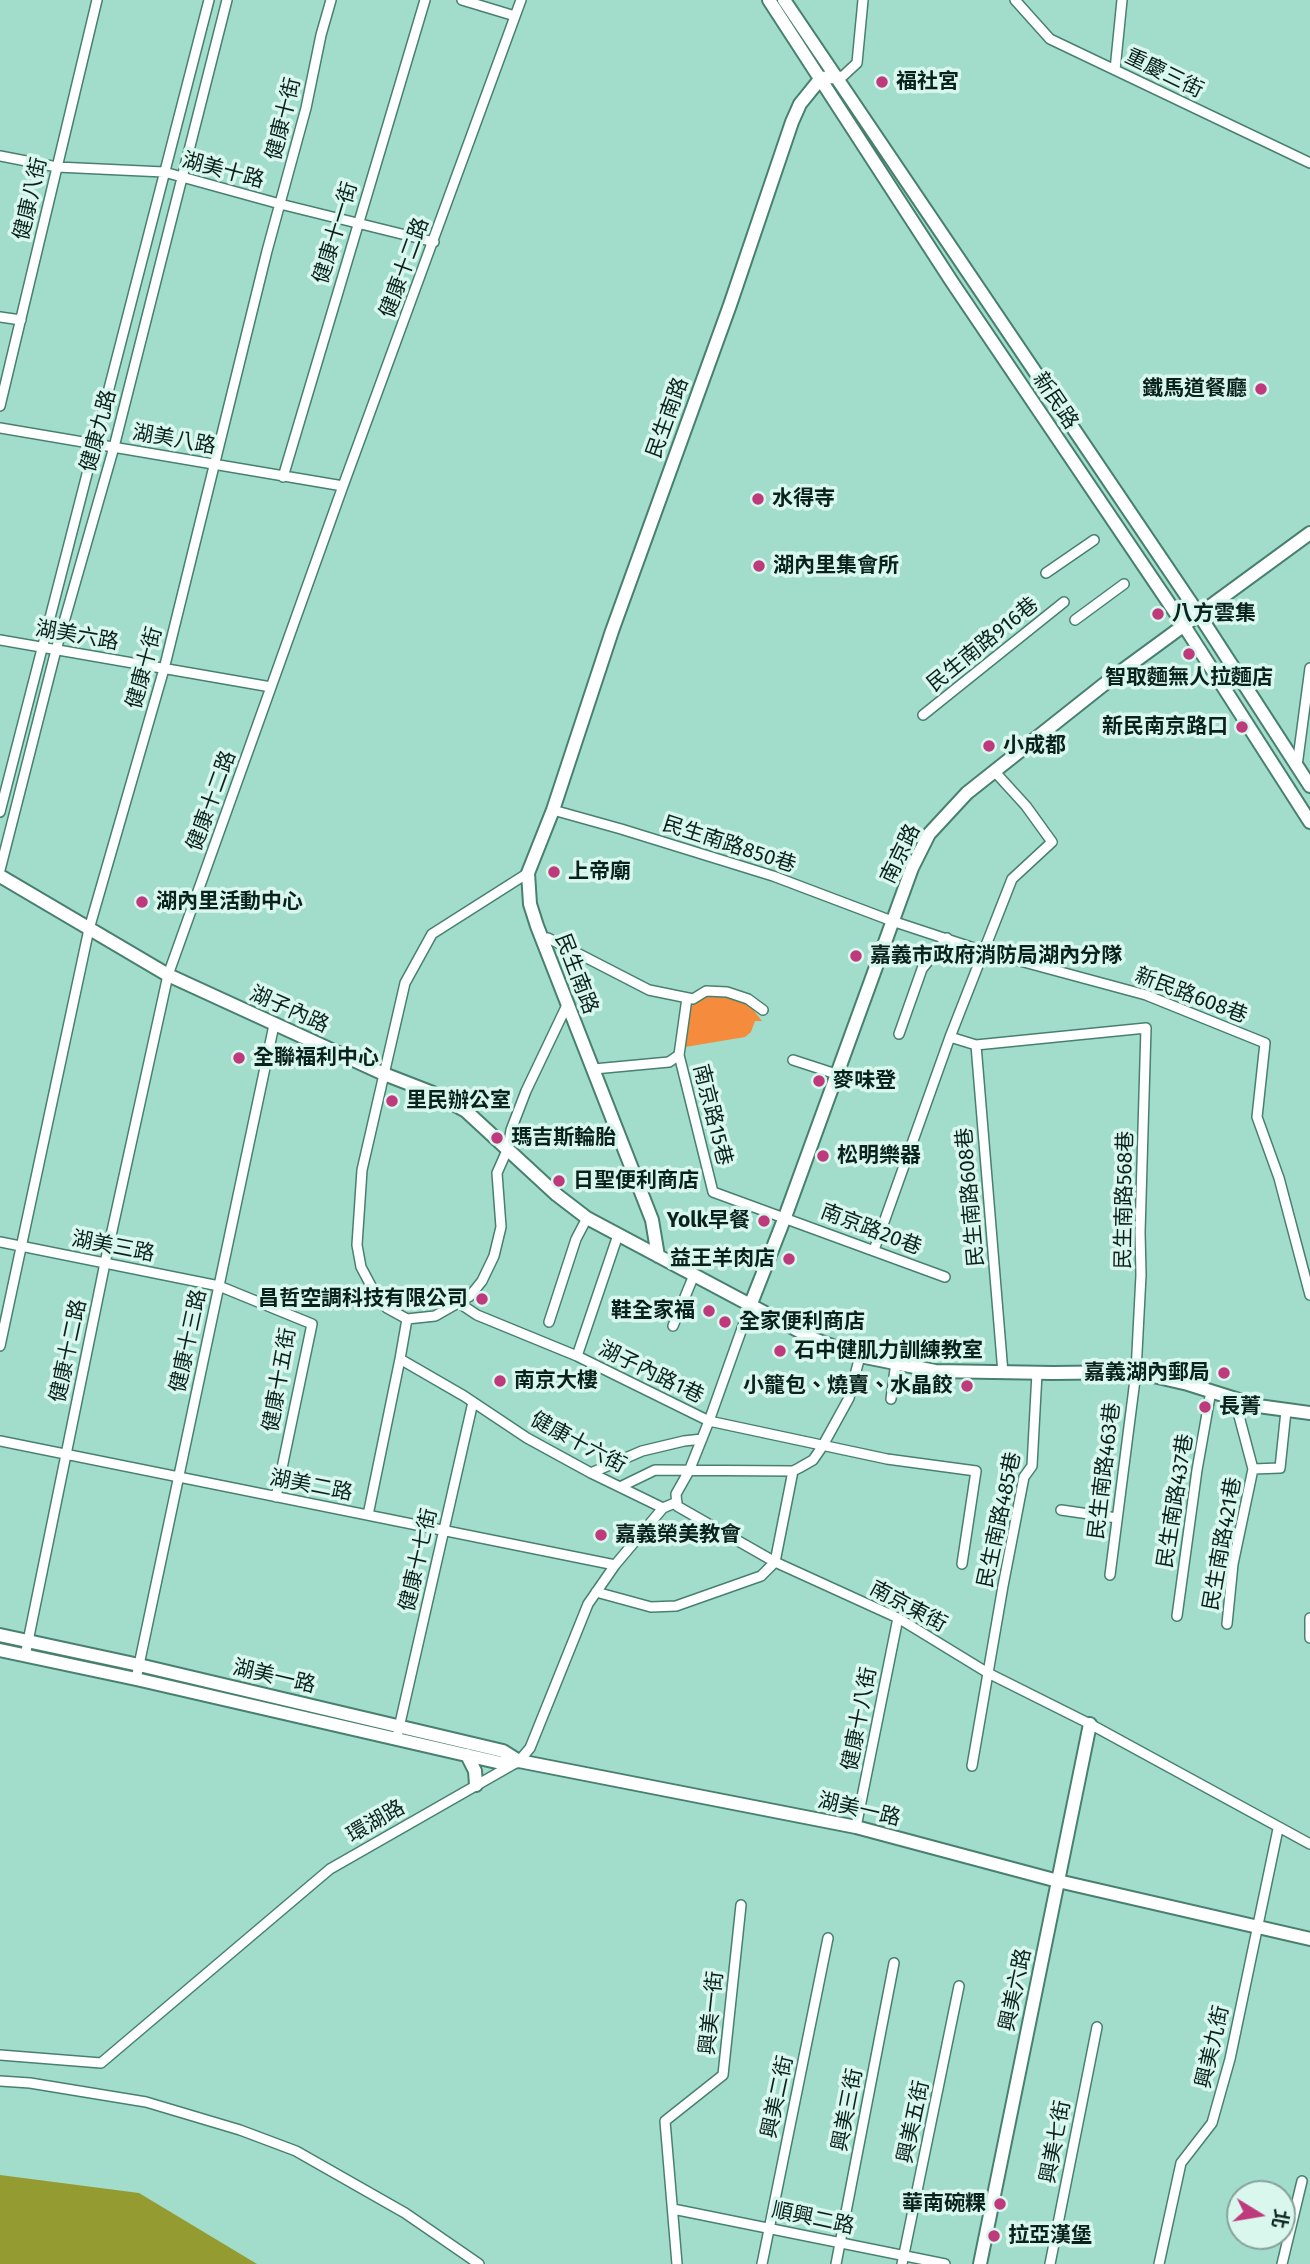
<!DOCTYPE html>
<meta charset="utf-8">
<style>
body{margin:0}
#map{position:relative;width:1310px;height:2264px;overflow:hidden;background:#a2ddcb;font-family:"Fira Sans","Noto Sans TC",sans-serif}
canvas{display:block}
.north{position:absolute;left:1226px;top:2180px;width:70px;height:70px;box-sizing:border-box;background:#daf7ee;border:2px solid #87a29a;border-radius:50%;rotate:101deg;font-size:19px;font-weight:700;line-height:28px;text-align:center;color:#0a221c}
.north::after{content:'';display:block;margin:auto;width:24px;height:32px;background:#bf3a7d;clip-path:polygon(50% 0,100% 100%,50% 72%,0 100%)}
</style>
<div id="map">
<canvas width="1310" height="2264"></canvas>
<div class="north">北</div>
</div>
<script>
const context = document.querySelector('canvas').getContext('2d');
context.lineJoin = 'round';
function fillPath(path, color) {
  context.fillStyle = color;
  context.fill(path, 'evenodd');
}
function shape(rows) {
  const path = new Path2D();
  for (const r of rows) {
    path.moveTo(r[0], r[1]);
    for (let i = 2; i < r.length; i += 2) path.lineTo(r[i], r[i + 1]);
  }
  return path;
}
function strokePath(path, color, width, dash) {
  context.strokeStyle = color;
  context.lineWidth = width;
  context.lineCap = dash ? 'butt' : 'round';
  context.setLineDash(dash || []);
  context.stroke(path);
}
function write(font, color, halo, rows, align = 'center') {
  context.font = font + ' "Fira Sans","Noto Sans TC",sans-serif';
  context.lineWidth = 7;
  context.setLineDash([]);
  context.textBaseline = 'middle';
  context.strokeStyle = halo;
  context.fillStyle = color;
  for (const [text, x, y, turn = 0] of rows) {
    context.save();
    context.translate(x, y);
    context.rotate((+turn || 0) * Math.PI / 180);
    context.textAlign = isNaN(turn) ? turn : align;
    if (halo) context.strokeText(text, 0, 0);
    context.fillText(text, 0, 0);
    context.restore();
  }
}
fillPath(shape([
 [706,994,728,995,747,1002,762,1021,755,1021,751,1032,745,1037,685,1047,684,1031,690,1003]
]), '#f58b3c');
fillPath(shape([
 [0,2175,139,2193,257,2264,0,2264]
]), '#949b30');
const street = shape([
 [462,0,515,16],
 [1015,0,1050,39,1310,163],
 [1115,70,1122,0],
 [835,77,843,76,857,63,863,0],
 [0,156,57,167,164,172,280,204,434,242],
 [0,317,21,320],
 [0,406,97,0],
 [0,428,343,486],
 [283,477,425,0],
 [1046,573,1094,540],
 [1075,620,1124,584],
 [0,640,271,687],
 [923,715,1064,602],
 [1297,766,1310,668],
 [553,810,621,829,773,876,892,921,983,951,1146,995,1265,1043,1257,1117,1279,1178,1310,1295],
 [0,812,209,0],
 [0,870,56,650,114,447,227,0],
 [542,939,548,938,649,990,693,999,706,991,727,992,748,999,763,1010],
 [899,1034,922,969,947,938],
 [950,1037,976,1045,1146,1028,1140,1232,1141,1275,1136,1372,1110,1575],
 [976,1045,1003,1373],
 [679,1055,713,1192,945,1277],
 [793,1060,836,1074],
 [594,1069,669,1062,679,1055,687,998],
 [0,1242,219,1286,312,1324,276,1497],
 [874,1250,950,1037,1012,879,1052,842,1026,806,995,772],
 [459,1303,477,1315,577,1356,709,1421,887,1459,976,1471,962,1564],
 [750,1306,709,1421,689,1471,676,1494,677,1506,775,1562,898,1618,988,1673,1090,1724,1310,1844],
 [407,1319,387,1308,378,1299,361,1267,357,1245,362,1170,405,983,432,934,528,873],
 [407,1319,435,1316,470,1296,482,1281,494,1256,501,1227,497,1173,508,1148,511,1130,526,1091,567,1005],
 [549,1322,576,1239,587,1218],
 [673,1326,694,1275],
 [0,1346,89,929,164,669,267,251,306,108,321,35,331,0],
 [577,1356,618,1235],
 [400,1359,407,1319],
 [891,1399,896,1362],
 [0,1441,615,1565],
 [1253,1469,1280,1468,1286,1411],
 [591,1473,642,1451,684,1441,702,1439],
 [622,1486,655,1470,793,1471,799,1468,813,1460,822,1447,849,1398,860,1356],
 [1061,1510,1117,1518],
 [368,1515,400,1359,464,1396,527,1438,591,1473,663,1508],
 [596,1592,651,1607,676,1606,761,1576,775,1562,793,1471],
 [1177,1616,1197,1470,1211,1391],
 [1310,1618,1310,1638],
 [1227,1624,1233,1564,1253,1469,1234,1397],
 [25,1656,105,1263,168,975,343,486,521,0],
 [136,1679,274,1025],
 [398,1732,473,1402],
 [972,1766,1003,1586,1024,1477,1032,1466,1037,1373],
 [856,1827,898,1618],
 [0,2055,101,2063,330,1869,519,1761,530,1748,588,1604,615,1565,663,1508,677,1502],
 [0,2081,30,2083,146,2102,240,2130,296,2151,405,2213,479,2264],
 [673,2209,945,2264],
 [677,2264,665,2121,723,2075,741,1905],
 [762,2264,828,1938],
 [836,2264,894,1963],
 [902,2264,959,1986],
 [1050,2264,1097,2027],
 [1159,2264,1181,2163,1212,2123,1230,2059,1278,1829],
 [1282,2264,1302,2181]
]);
const secondary = shape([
 [769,0,952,282,1183,624,1310,822],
 [784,0,1198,613,1310,786],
 [0,876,168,975,384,1074,433,1093,466,1111,557,1195,587,1218,816,1340,860,1356,935,1371,1053,1373,1136,1372,1188,1384,1258,1406,1310,1413],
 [658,1256,652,1220,537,926,530,904,528,873,553,810,612,631,730,305,792,122,800,104,821,78,835,77],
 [750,1306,785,1217,912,868,929,834,967,793,1112,678,1310,533],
 [0,1635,139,1665,503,1751,519,1761,856,1827,1058,1881,1310,1939],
 [0,1650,136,1679,501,1763,519,1761],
 [467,1755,475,1771,476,1785],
 [980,2264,1090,1724]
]);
strokePath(street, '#488070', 12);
strokePath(secondary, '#488070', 16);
strokePath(street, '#fff', 9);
strokePath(secondary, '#fff', 12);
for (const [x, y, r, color] of [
 [882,82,7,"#bf3a7d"],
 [1261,389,7,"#bf3a7d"],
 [758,499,7,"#bf3a7d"],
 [759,566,7,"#bf3a7d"],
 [1158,614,7,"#bf3a7d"],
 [1189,654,7,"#bf3a7d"],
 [1242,727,7,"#bf3a7d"],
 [989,746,7,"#bf3a7d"],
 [554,872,7,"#bf3a7d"],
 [142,902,7,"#bf3a7d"],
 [856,956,7,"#bf3a7d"],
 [239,1058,7,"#bf3a7d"],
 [819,1081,7,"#bf3a7d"],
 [392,1101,7,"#bf3a7d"],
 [497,1138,7,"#bf3a7d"],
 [823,1156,7,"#bf3a7d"],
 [559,1181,7,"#bf3a7d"],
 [764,1221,7,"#bf3a7d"],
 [789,1259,7,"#bf3a7d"],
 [482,1299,7,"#bf3a7d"],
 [709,1311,7,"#bf3a7d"],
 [725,1322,7,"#bf3a7d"],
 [780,1351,7,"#bf3a7d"],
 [1224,1373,7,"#bf3a7d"],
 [500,1381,7,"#bf3a7d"],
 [967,1386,7,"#bf3a7d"],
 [1205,1407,7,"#bf3a7d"],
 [601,1535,7,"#bf3a7d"],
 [1000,2204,7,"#bf3a7d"],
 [994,2236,7,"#bf3a7d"]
]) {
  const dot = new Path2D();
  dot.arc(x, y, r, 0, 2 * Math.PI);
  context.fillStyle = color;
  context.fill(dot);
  strokePath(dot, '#daf7ee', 2.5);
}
write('21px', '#0a221c', '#daf7ee', [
 ["重慶三街",1164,74,26],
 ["健康十街",284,119,-76],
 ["湖美十路",223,171,15],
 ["健康八街",31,199,-77],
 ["健康十一街",336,233,-73],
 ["健康十二路",405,268,-70],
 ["新民路",1055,401,56],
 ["民生南路",668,418,-70],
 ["健康九路",99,431,-75],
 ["湖美八路",174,440,10],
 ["湖美六路",77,636,10],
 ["民生南路916巷",983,645,-39],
 ["健康十街",145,668,-75],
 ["健康十二路",212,801,-70],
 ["民生南路850巷",729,845,18],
 ["南京路",901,854,-64],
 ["民生南路",576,974,69],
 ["新民路608巷",1191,996,21],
 ["湖子內路",289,1010,24],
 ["南京路15巷",712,1115,76],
 ["民生南路608巷",971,1197,-95],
 ["民生南路568巷",1125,1200,-89],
 ["南京路20巷",871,1230,21],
 ["湖美三路",113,1247,11],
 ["健康十三路",189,1341,-78],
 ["健康十二路",69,1351,-78],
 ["湖子內路1巷",651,1373,26],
 ["健康十五街",280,1380,-80],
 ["健康十六街",578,1443,28],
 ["民生南路463巷",1105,1471,-83],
 ["湖美二路",311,1486,11],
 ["民生南路437巷",1176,1501,-81],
 ["民生南路485巷",1000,1520,-78],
 ["民生南路421巷",1223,1544,-80],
 ["健康十七街",419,1560,-77],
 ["南京東街",908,1607,28],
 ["湖美一路",274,1677,13],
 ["健康十八街",860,1719,-79],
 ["湖美一路",859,1810,13],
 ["環湖路",376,1822,-30],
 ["興美六路",1016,1990,-78],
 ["興美一街",712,2013,-84],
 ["興美九街",1213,2047,-77],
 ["興美二街",778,2097,-78],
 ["興美三街",848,2110,-79],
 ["興美五街",914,2122,-78],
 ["興美七街",1056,2142,-79],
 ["順興二路",813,2219,12]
]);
write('bold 21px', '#0a221c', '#daf7ee', [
 ["福社宮",896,82],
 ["鐵馬道餐廳",1247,389,"right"],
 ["水得寺",772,499],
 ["湖內里集會所",773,566],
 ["八方雲集",1172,614],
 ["智取麵無人拉麵店",1189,678,"center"],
 ["新民南京路口",1228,727,"right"],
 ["小成都",1003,746],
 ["上帝廟",568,872],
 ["湖內里活動中心",156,902],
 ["嘉義市政府消防局湖內分隊",870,956],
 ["全聯福利中心",253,1058],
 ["麥味登",833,1081],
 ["里民辦公室",406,1101],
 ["瑪吉斯輪胎",511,1138],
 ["松明樂器",837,1156],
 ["日聖便利商店",573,1181],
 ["Yolk早餐",750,1221,"right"],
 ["益王羊肉店",775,1259,"right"],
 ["昌哲空調科技有限公司",468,1299,"right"],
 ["鞋全家福",695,1311,"right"],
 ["全家便利商店",739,1322],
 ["石中健肌力訓練教室",794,1351],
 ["嘉義湖內郵局",1210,1373,"right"],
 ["南京大樓",514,1381],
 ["小籠包、燒賣、水晶餃",953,1386,"right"],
 ["長菁",1219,1407],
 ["嘉義榮美教會",615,1535],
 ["華南碗粿",986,2204,"right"],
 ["拉亞漢堡",1008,2236]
], 'left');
</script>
